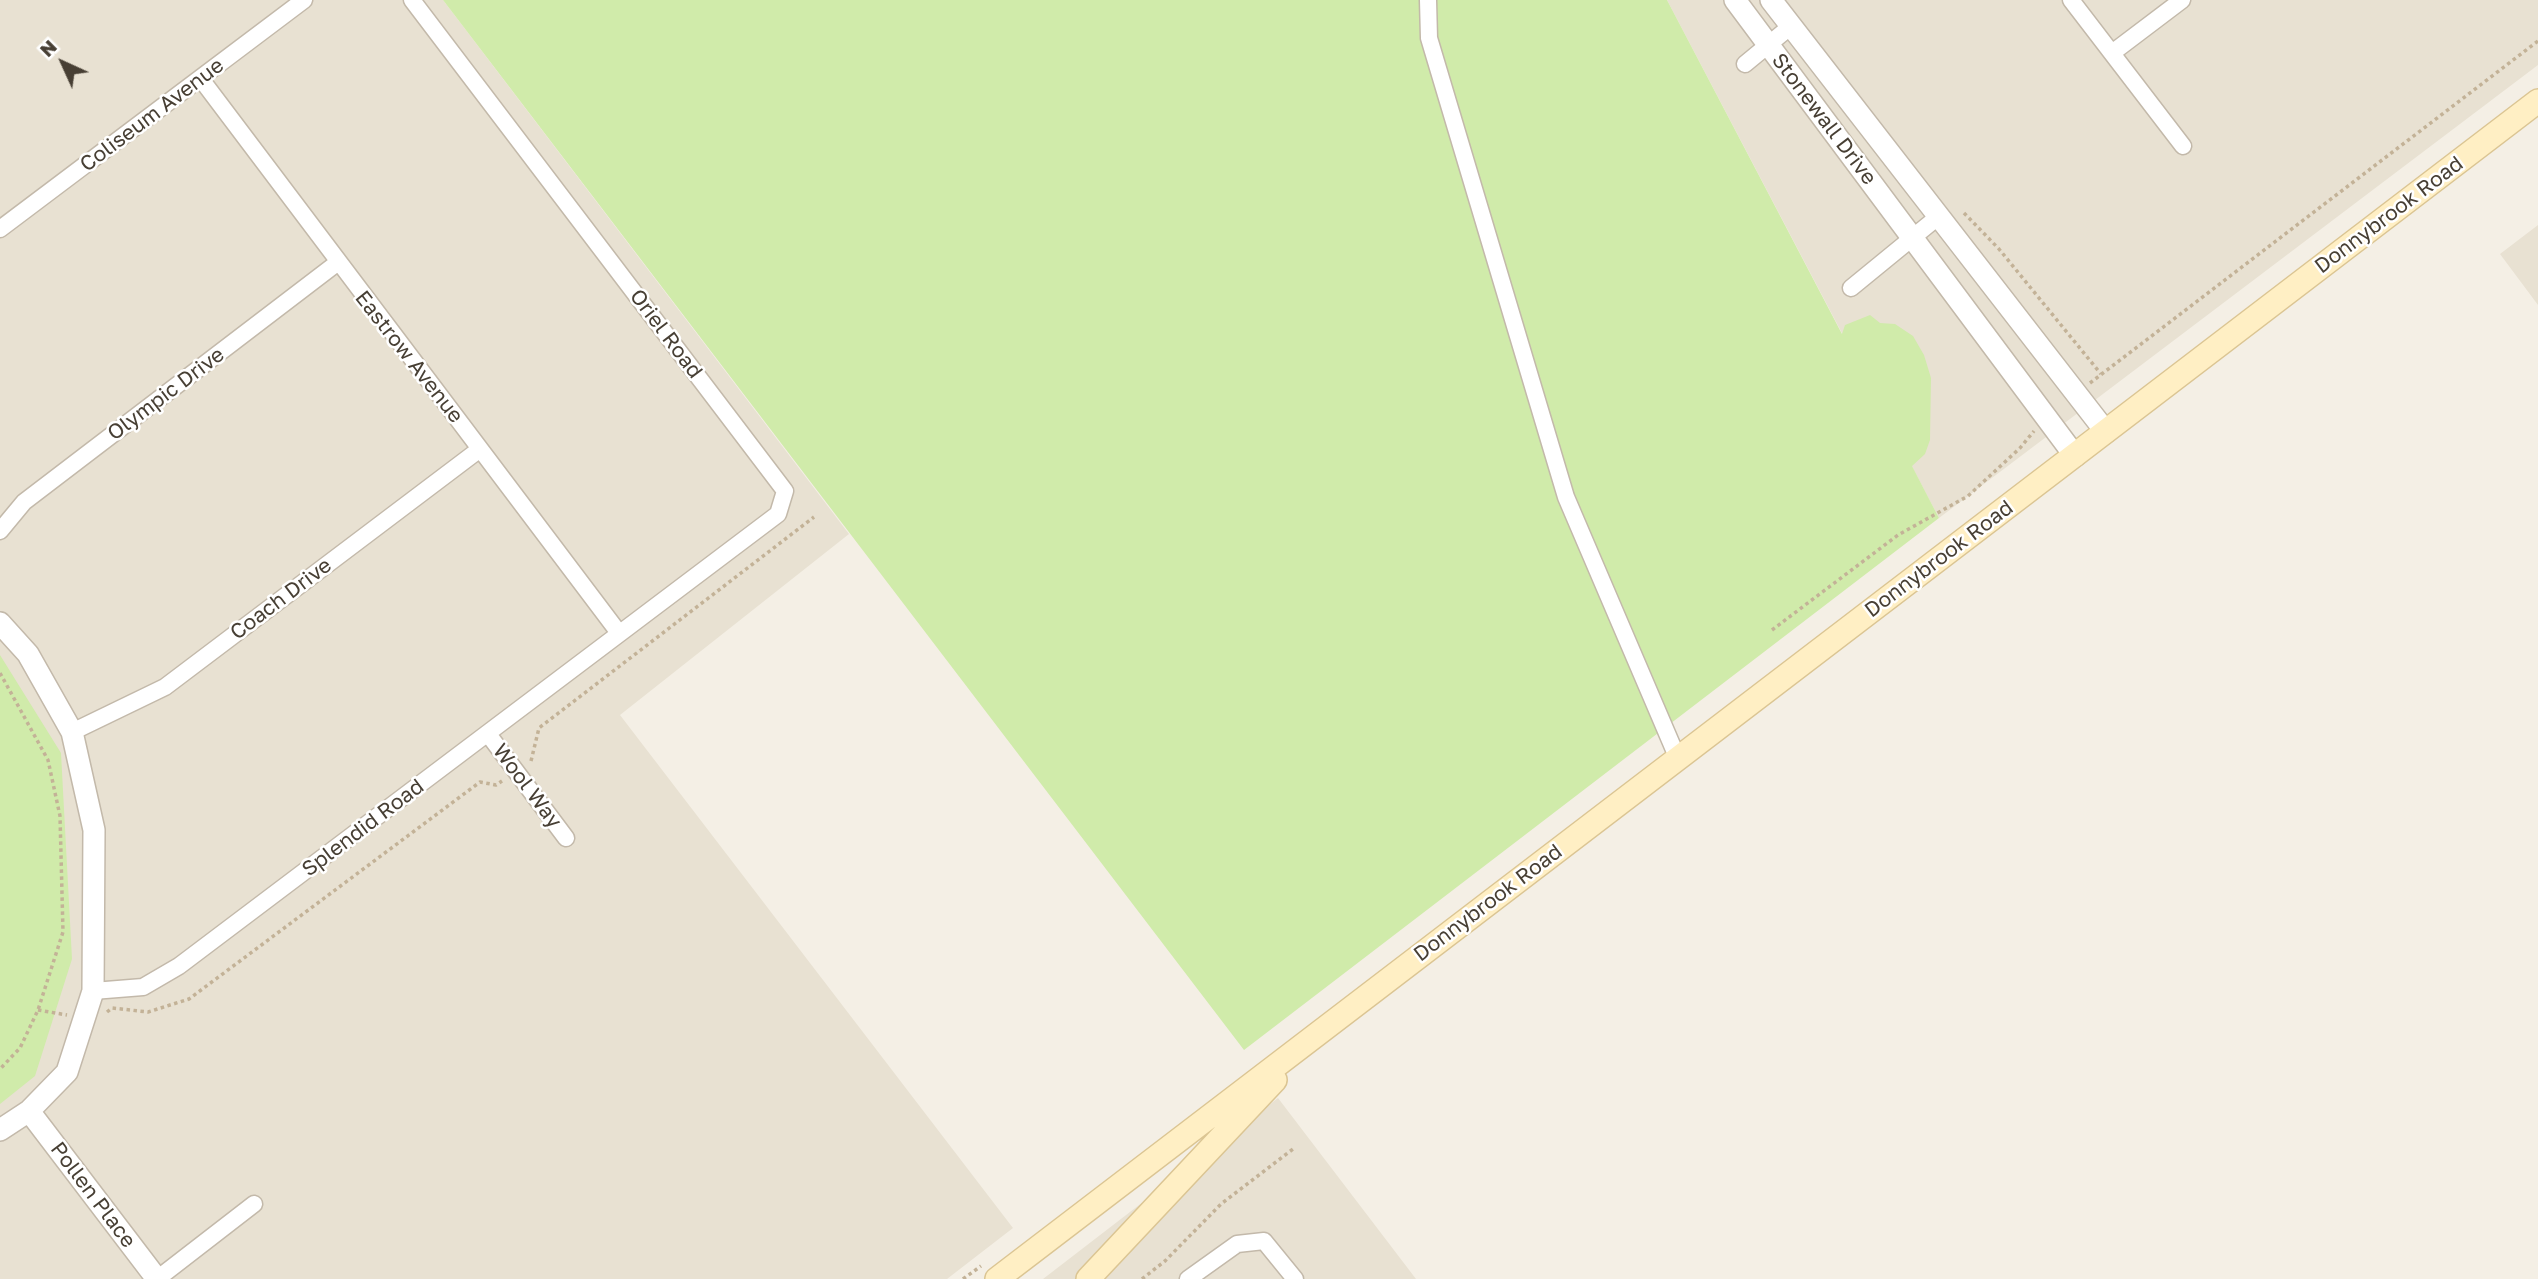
<!DOCTYPE html>
<style>
body{margin:0}
#map{position:relative;width:2538px;height:1279px;overflow:hidden;background:#f4efe5;font-family:"Golos Text",sans-serif}
canvas{display:block}
.north{position:absolute;left:28px;top:28px;width:70px;height:70px;-webkit-text-stroke:5px #fff;paint-order:stroke;rotate:315deg;font-size:19px;font-weight:700;line-height:28px;text-align:center;color:#473f34}
.north::after{content:'';display:block;margin:auto;width:24px;height:32px;background:#473f34;clip-path:polygon(50% 0,100% 100%,50% 72%,0 100%)}
</style>
<div id="map">
<canvas width="2538" height="1279"></canvas>
<div class="north">N</div>
</div>
<script>
const context = document.querySelector('canvas').getContext('2d');
context.lineJoin = 'round';
function fillPath(path, color) {
  context.fillStyle = color;
  context.fill(path, 'evenodd');
}
function shape(rows) {
  const path = new Path2D();
  for (const r of rows) {
    path.moveTo(r[0], r[1]);
    for (let i = 2; i < r.length; i += 2) path.lineTo(r[i], r[i + 1]);
  }
  return path;
}
function strokePath(path, color, width, dash) {
  context.strokeStyle = color;
  context.lineWidth = width;
  context.lineCap = dash ? 'butt' : 'round';
  context.setLineDash(dash || []);
  context.stroke(path);
}
function write(font, color, halo, rows, align = 'center') {
  context.font = font + ' "Golos Text",sans-serif';
  context.lineWidth = 5;
  context.setLineDash([]);
  context.textBaseline = 'middle';
  context.strokeStyle = halo;
  context.fillStyle = color;
  for (const [text, x, y, turn = 0] of rows) {
    context.save();
    context.translate(x, y);
    context.rotate((+turn || 0) * Math.PI / 180);
    context.textAlign = isNaN(turn) ? turn : align;
    if (halo) context.strokeText(text, 0, 0);
    context.fillText(text, 0, 0);
    context.restore();
  }
}
fillPath(shape([
 [0,0,443,0,849,534,620,715,1013,1228,947,1279,0,1279],
 [1667,0,2538,0,2538,65,1939,518],
 [2538,225,2538,305,2500,254],
 [1278,1098,1416,1279,1043,1279]
]), '#e8e1d2');
fillPath(shape([
 [443,0,1667,0,1842,334,1845,325,1870,315,1880,323,1895,324,1913,336,1924,355,1931,378,1930,440,1925,454,1912,466,1939,518,1244,1050],
 [0,655,61,753,72,959,35,1076,0,1104]
]), '#d0ebaa');
const minor = shape([
 [1428,0,1429,38,1566,497,1678,759],
 [2071,0,2183,146],
 [2112,53,2182,0],
 [1745,64,1791,26],
 [201,79,619,633],
 [0,229,304,0],
 [1851,288,1939,216],
 [0,531,24,502,337,263],
 [72,732,165,687,480,449],
 [488,734,566,838],
 [93,991,143,987,179,966,778,514,785,491,412,0],
 [157,1279,254,1204],
 [1188,1279,1237,1244,1264,1241,1295,1279]
]);
const tertiary = shape([
 [1735,0,2075,456],
 [1771,0,2106,432],
 [0,623,28,654,72,732,94,830,93,991,67,1072,29,1111,0,1130],
 [29,1111,157,1279]
]);
const secondary = shape([
 [997,1279,2538,101],
 [1088,1279,1275,1080]
]);
strokePath(minor, '#c3b9aa', 19);
strokePath(tertiary, '#c3b9aa', 24);
strokePath(secondary, '#dbc593', 26);
strokePath(shape([
 [1964,213,1999,249,2101,374],
 [2090,383,2538,41],
 [1772,630,1898,535,1968,496,2020,448,2034,431],
 [0,673,48,760,60,816,63,932,38,1010,20,1048,0,1069],
 [531,761,539,728,814,517],
 [38,1010,67,1015],
 [107,1012,112,1008,148,1012,189,999,480,782,496,785,502,781],
 [963,1279,981,1266],
 [1142,1279,1165,1261,1221,1204,1293,1149]
]), '#c3b297', 3.5, [3.5, 3.5]);
strokePath(minor, '#fff', 16);
strokePath(tertiary, '#fff', 21);
strokePath(secondary, '#ffefc4', 23);
write('21px', '#473f34', '#fff', [
 ["Coliseum Avenue",152,115,-37],
 ["Stonewall Drive",1824,119,53],
 ["Donnybrook Road",2389,215,-37],
 ["Oriel Road",666,334,53],
 ["Eastrow Avenue",409,357,52],
 ["Olympic Drive",166,394,-37],
 ["Donnybrook Road",1939,559,-37],
 ["Coach Drive",281,599,-37],
 ["Wool Way",527,786,53],
 ["Splendid Road",363,828,-37],
 ["Donnybrook Road",1488,903,-37],
 ["Pollen Place",93,1195,53]
]);
</script>
